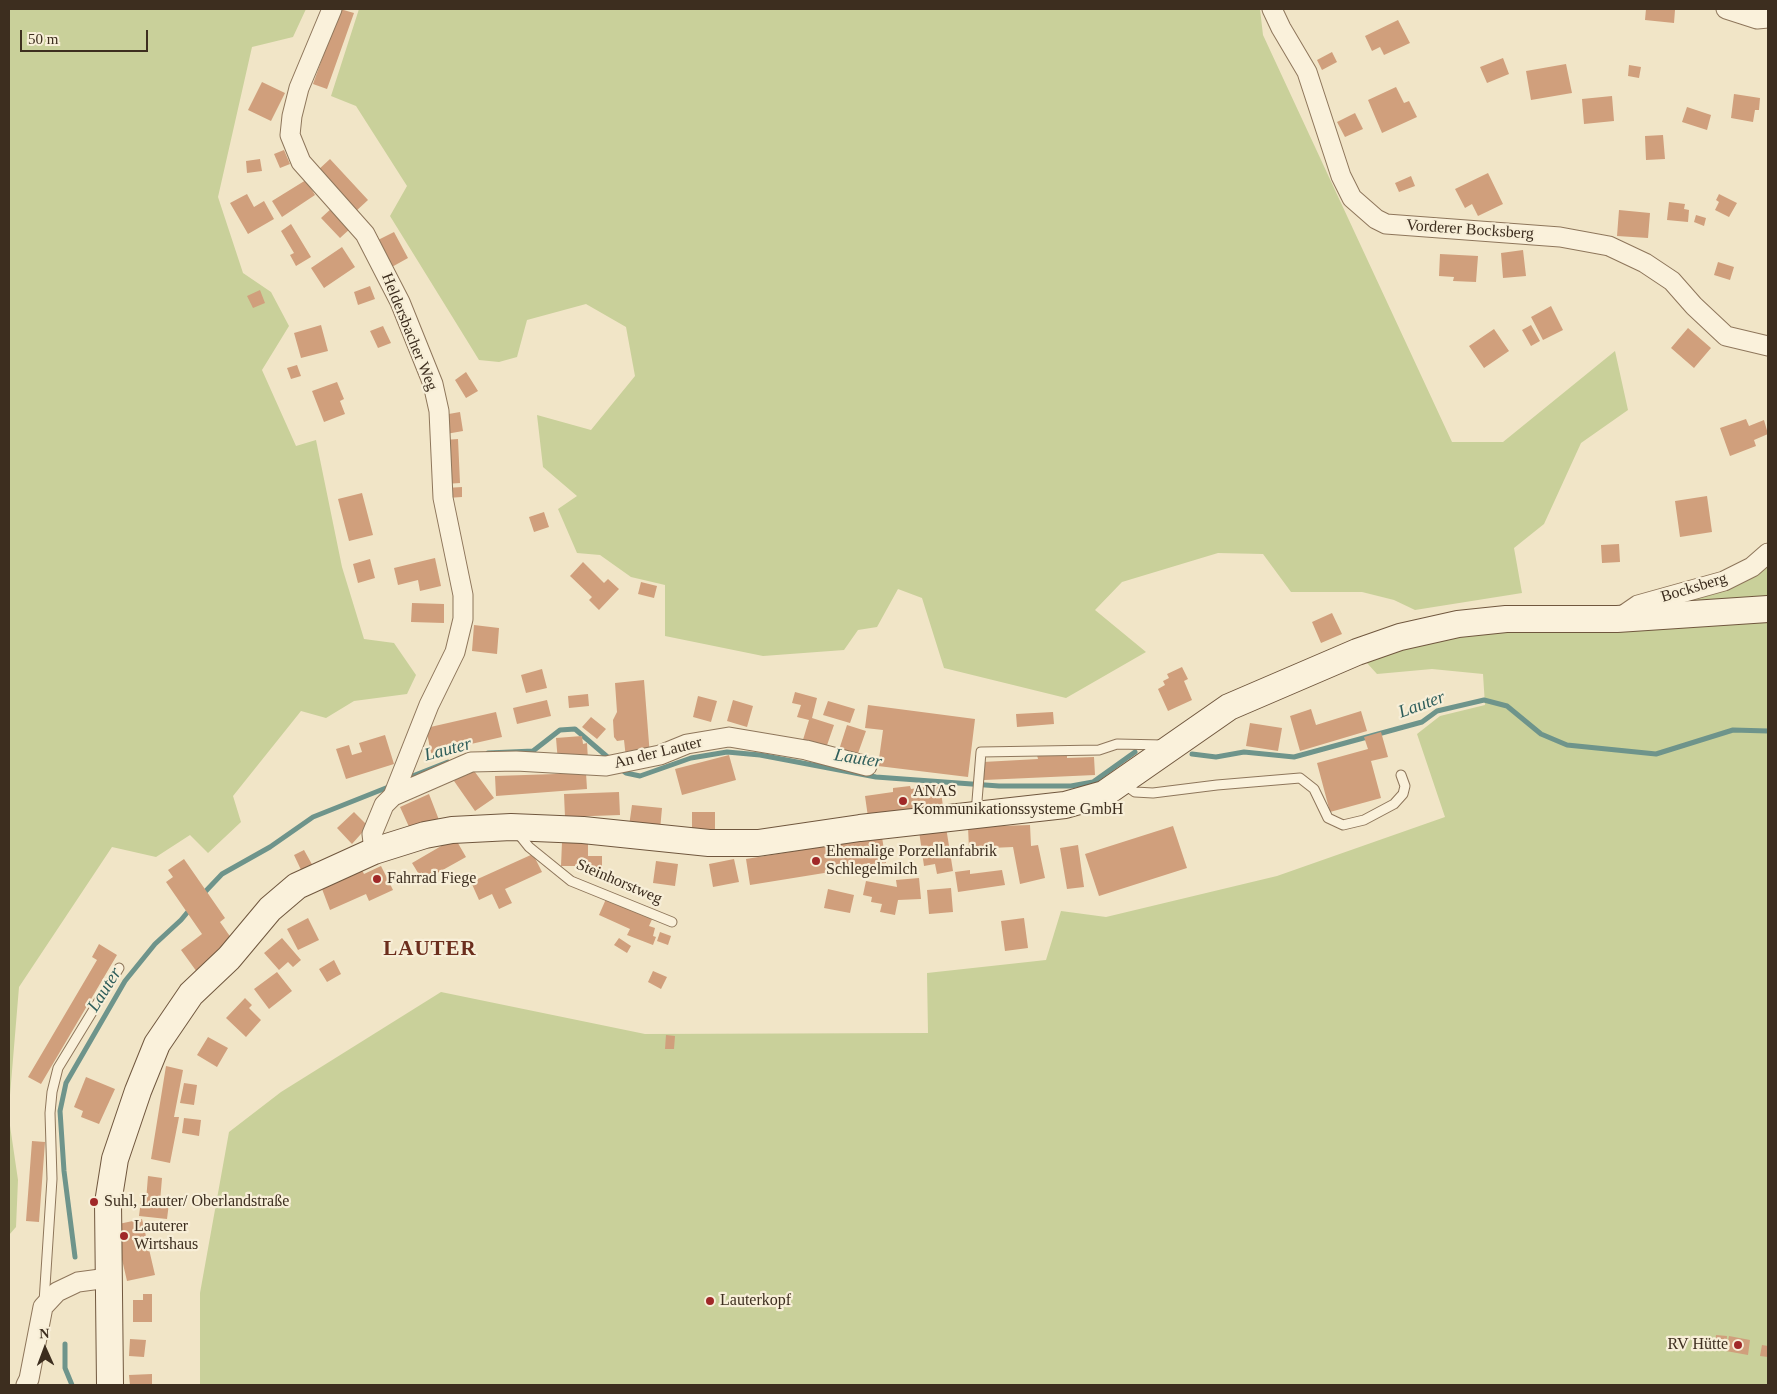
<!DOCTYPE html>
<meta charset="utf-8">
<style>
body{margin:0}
#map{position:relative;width:1777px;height:1394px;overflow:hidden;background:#f1e5c7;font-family:Georgia,serif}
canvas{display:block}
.frame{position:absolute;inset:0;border:10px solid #3d2e1f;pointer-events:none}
.north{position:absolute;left:20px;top:1324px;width:50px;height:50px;-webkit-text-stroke:4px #f7eed7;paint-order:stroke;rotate:358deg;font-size:14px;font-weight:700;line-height:20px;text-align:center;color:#3d2e1f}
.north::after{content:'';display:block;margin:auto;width:18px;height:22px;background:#3d2e1f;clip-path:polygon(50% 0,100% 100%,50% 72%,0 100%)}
.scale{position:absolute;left:20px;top:30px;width:128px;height:22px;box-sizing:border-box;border:2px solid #3d2e1f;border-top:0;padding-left:6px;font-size:15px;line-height:18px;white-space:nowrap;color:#3d2e1f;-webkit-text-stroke:4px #f7eed7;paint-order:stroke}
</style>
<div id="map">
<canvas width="1777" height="1394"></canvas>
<div class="frame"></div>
<div class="north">N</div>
<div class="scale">50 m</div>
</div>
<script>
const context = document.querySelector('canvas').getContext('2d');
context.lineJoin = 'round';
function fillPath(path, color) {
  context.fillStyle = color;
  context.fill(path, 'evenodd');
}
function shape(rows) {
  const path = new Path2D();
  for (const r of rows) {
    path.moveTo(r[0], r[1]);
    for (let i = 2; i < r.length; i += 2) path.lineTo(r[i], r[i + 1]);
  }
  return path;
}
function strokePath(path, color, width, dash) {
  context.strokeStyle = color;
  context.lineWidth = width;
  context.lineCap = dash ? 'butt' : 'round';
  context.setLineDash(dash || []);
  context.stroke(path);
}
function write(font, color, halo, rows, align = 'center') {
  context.font = font + ' Georgia,serif';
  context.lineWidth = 4.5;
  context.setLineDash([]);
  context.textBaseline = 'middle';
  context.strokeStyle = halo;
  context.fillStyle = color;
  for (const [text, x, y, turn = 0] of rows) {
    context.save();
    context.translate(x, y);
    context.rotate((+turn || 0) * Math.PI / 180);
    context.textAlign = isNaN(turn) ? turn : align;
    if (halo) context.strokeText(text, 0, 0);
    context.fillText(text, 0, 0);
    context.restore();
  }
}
fillPath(shape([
 [9,9,306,9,293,37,252,47,218,197,243,273,271,292,289,326,262,370,296,446,316,440,342,567,364,639,394,643,416,675,407,694,354,701,326,718,301,711,233,796,241,822,208,853,190,835,156,857,112,847,19,987,9,1107],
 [359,9,1260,9,1263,35,1452,442,1503,442,1615,351,1628,410,1581,443,1544,524,1514,548,1522,593,1415,610,1394,600,1362,592,1291,592,1263,554,1218,553,1122,582,1095,610,1146,652,1066,698,944,668,922,598,898,589,877,627,858,630,844,650,763,656,665,636,665,585,631,577,600,555,577,553,558,509,577,496,543,467,537,415,591,430,635,376,626,327,586,304,527,320,517,357,499,362,479,360,390,216,407,186,356,106,331,96],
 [1768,553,1768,1385,200,1385,200,1293,229,1132,281,1092,441,992,645,1034,928,1033,927,973,1046,960,1061,911,1106,917,1277,876,1445,817,1417,734,1440,716,1485,705,1483,674,1432,669,1377,674,1357,652,1400,637,1617,619],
 [9,1119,18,1180,16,1227,9,1235]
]), '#c9d09a');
strokePath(shape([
 [488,753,533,751,560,730,575,729,611,760],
 [1192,754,1216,757,1244,752,1294,757,1422,722,1437,711,1484,700,1507,706,1541,734,1567,745,1656,754,1733,730,1768,731],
 [621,769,626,773,640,776,691,758,727,752,760,755,876,777,999,786,1071,786,1093,782,1135,752],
 [405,779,448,762],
 [203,894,222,874,270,847,313,817,391,786],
 [75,1257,64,1171,60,1111,66,1083,125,981,155,944,181,920,191,908],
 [65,1344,65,1368,72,1385]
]), '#6e948b', 5);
fillPath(shape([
 [340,9,354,13,327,89,313,84],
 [1646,9,1675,10,1674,23,1645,20],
 [1398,20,1410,43,1384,55,1380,47,1372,51,1365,36],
 [1332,52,1337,62,1322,70,1317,60],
 [1503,58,1509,74,1487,83,1480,67],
 [1566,64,1572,93,1531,100,1526,71],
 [1629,65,1641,67,1639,78,1628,76],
 [262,82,285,93,271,121,248,110],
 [1396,87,1404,103,1409,101,1417,117,1382,133,1368,100],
 [1734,94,1760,98,1759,110,1755,110,1753,122,1731,118],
 [1612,96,1614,121,1584,124,1582,99],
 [1687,107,1711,115,1707,130,1682,122],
 [1355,113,1363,129,1345,137,1337,122],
 [1663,135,1665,159,1646,160,1645,136],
 [284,150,290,164,280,168,274,154],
 [260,159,262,171,247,173,246,161],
 [330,159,368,200,355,212,317,171],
 [1488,173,1503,204,1478,216,1472,204,1465,208,1455,189],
 [1411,176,1415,186,1399,192,1395,183],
 [306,180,315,195,282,217,272,201],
 [247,194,254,207,264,201,274,219,248,234,230,203],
 [1719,194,1737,203,1729,217,1715,210,1719,202,1716,200],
 [1669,202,1685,204,1684,209,1689,210,1688,222,1667,220],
 [333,207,352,227,340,238,321,218],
 [1619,210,1650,213,1648,238,1617,236],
 [1696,215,1706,218,1704,226,1694,222],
 [291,224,311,257,296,266,290,255,294,253,281,231],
 [394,232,408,258,390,268,376,241],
 [342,247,355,267,324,288,311,268],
 [1523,250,1526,276,1503,278,1501,253],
 [1440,254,1478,256,1476,282,1453,281,1454,277,1439,276],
 [1718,262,1734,267,1730,280,1714,275],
 [370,286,375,299,358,305,354,292],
 [260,290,265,303,253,308,247,296],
 [1551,306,1563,330,1543,340,1531,317],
 [321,325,328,351,301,358,294,333],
 [1531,325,1540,341,1531,346,1522,330],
 [383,326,391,343,378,348,370,331],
 [1688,328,1711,348,1694,368,1671,348],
 [1494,329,1509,351,1484,368,1469,346],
 [297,365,301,376,291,379,287,368],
 [466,372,478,391,466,398,455,380],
 [337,382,344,399,340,401,345,414,324,422,312,391],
 [460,412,463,431,446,434,443,415],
 [1746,419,1749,426,1764,420,1768,434,1754,440,1756,446,1730,456,1720,428],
 [458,439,460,483,445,484,444,440],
 [462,487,462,497,447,498,446,488],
 [362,493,373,535,349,541,338,499],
 [1707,496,1712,532,1680,537,1675,501],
 [544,512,549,527,534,532,529,517],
 [1619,544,1620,562,1602,563,1601,545],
 [435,558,441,586,420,591,418,580,398,585,394,568],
 [370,559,375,578,358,583,353,564],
 [583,562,604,583,608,579,619,589,599,610,589,600,592,597,570,576],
 [641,582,657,586,654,598,638,594],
 [412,603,444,604,444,623,411,622],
 [1332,613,1342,634,1321,643,1312,622],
 [474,625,499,628,497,654,472,651],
 [1182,667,1188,679,1184,681,1192,700,1168,711,1158,689,1165,685,1163,681,1169,678,1167,674],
 [542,669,547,688,526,693,521,675],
 [644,680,650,756,626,758,624,740,617,741,614,737,613,720,617,712,615,683],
 [795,692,817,698,812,718,834,725,825,751,802,743,809,720,797,717,801,705,792,703],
 [588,694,589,706,569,708,568,696],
 [698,696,717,701,711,722,693,717],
 [547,700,551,716,517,724,513,708],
 [733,700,753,706,747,727,727,721],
 [828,701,855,709,850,723,823,715],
 [868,705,975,719,968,777,878,766,883,730,865,728],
 [1311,709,1316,725,1361,711,1367,731,1300,751,1290,716],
 [496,712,502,737,431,753,426,728],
 [1053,712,1054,724,1017,727,1016,714],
 [591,717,606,729,597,739,582,727],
 [1250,723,1282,728,1278,751,1246,746],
 [847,725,866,731,856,759,838,753],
 [1381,732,1388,757,1371,761,1381,798,1330,812,1317,763,1368,749,1364,737],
 [385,735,394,764,346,779,336,749,349,745,352,755,362,752,359,743],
 [582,736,583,744,587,743,588,760,558,762,556,738],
 [1067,753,1067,758,1094,757,1095,775,984,780,983,762,1038,759,1037,755],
 [729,755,736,780,682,795,675,769],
 [472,768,494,798,475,811,454,781],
 [586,773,587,789,496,796,495,776],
 [940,785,943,806,868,817,865,796,893,792,893,788,910,786,911,789],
 [619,792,620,815,565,817,564,794],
 [429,794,439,820,410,829,400,807],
 [632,805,662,808,660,830,629,826],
 [354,812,368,826,352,844,337,828],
 [692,812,715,812,715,835,692,834],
 [1030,825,1031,846,1038,845,1045,878,1020,884,1013,847,969,849,968,827],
 [1173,826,1187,868,1099,896,1085,854],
 [946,827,953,871,937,874,935,864,924,866,919,831],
 [882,837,886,863,750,885,746,859],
 [455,838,466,857,423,881,412,863],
 [562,842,588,843,588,856,602,856,602,872,578,872,578,866,561,866],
 [1078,845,1084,887,1067,889,1060,848],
 [304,850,314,868,303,874,294,855],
 [533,854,542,872,505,889,512,903,499,909,492,894,479,900,471,882],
 [184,859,225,918,220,922,236,945,197,972,181,950,202,934,166,882,173,877,168,870],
 [734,859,739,882,713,887,709,864],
 [656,861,678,864,675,886,653,883],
 [381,866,393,890,369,901,366,894,330,910,322,889,362,870,364,874],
 [970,870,970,874,1002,870,1005,885,958,892,955,872],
 [919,878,921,899,898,900,895,915,880,912,882,904,871,902,872,897,863,895,866,881,897,887,896,880],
 [951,888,953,912,929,914,927,890],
 [828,889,854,895,850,913,824,908],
 [606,899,653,917,649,926,655,928,653,936,656,937,653,945,627,935,630,929,599,915],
 [308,918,319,940,298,950,287,929],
 [1024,918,1028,948,1005,951,1001,921],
 [660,932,671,936,668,945,657,941],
 [282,938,301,960,293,967,288,962,279,970,264,953],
 [619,938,631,946,627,953,614,945],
 [99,944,117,955,41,1084,28,1077,97,960,92,957],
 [334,960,341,974,327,982,319,969],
 [653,971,667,977,661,989,648,982],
 [277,972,292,991,269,1009,254,989],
 [245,998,252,1005,249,1008,261,1020,246,1037,226,1018],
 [666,1035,675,1036,674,1049,665,1049],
 [208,1037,228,1048,217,1067,197,1055],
 [166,1066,183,1070,174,1117,179,1117,170,1163,151,1159],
 [86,1077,115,1089,99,1124,81,1117,83,1111,74,1107],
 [184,1083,197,1085,194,1105,180,1103],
 [184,1118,201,1120,199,1136,182,1133],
 [32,1141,45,1142,39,1222,26,1221],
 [148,1176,162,1178,160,1202,169,1203,167,1219,139,1216,141,1200,146,1201],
 [142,1219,155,1275,127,1281,114,1225],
 [143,1294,152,1294,152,1322,133,1322,133,1300,143,1300],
 [1716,1335,1727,1336,1726,1345,1715,1344],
 [1729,1336,1750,1340,1748,1355,1726,1351],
 [130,1339,146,1340,144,1357,129,1356],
 [1762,1345,1768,1346,1768,1357,1760,1356],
 [152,1374,152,1385,130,1385,129,1375]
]), '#d09f7c');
const lane = shape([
 [1124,784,1135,792,1153,793,1217,785,1300,778,1314,789,1328,818,1343,825,1364,820,1394,804,1403,794,1405,786,1401,775],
 [976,813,981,752,1099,750,1117,744,1163,745],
 [517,832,529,847,571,881,672,922],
 [44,1302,52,1179,50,1113,52,1092,58,1068,119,968]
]);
const street = shape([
 [332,9,299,88,292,116,290,135,301,162,365,234,400,302,433,384,439,411,443,498,463,595,463,619,455,652,429,705,393,796,384,805,372,834,374,851],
 [1272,9,1281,28,1307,72,1341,176,1352,198,1376,219,1386,224,1560,237,1609,246,1645,263,1672,281,1694,306,1726,336,1768,346],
 [1726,9,1757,19,1768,18],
 [1622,616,1638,605,1724,581,1752,567,1768,553],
 [393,796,471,762,516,761,606,766,660,755,687,744,729,737,806,750,867,766],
 [26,1385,29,1379,43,1307,57,1292,78,1282,108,1278]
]);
const secondary = shape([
 [110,1385,108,1203,115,1159,138,1091,157,1044,191,994,229,958,270,909,297,886,374,851,425,835,452,830,511,827,583,830,709,843,758,843,860,828,1065,805,1104,794,1229,707,1357,652,1400,637,1458,624,1506,619,1617,619,1768,609]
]);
strokePath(lane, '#8e765b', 11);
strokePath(street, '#8e765b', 21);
strokePath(secondary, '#70573e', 28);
strokePath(lane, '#faf1db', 9);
strokePath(street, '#faf1db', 19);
strokePath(secondary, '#faf1db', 26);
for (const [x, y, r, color] of [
 [903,801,5,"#a02828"],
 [816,861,5,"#a02828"],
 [377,879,5,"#a02828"],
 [94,1202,5,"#a02828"],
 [124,1236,5,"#a02828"],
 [710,1301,5,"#a02828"],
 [1738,1345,5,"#a02828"]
]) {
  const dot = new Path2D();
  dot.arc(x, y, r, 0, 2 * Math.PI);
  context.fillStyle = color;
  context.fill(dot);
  strokePath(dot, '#f7eed7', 2);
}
write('16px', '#3d2e1f', '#f7eed7', [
 ["Vorderer Bocksberg",1470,230,4],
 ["Heldersbacher Weg",409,332,68],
 ["Bocksberg",1694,588,-17],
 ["An der Lauter",658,753,-14],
 ["Steinhorstweg",619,882,23]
]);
write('16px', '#3d2e1f', '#f7eed7', [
 ["ANAS",913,792],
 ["Kommunikationssysteme GmbH",913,810],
 ["Ehemalige Porzellanfabrik",826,852],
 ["Schlegelmilch",826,870],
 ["Fahrrad Fiege",387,879],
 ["Suhl, Lauter/ Oberlandstraße",104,1202],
 ["Lauterer",134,1227],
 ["Wirtshaus",134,1245],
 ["Lauterkopf",720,1301],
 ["RV Hütte",1728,1345,"right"]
], 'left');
write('italic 18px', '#2e5e5b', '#f7eed7', [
 ["Lauter",1422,705,-20],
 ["Lauter",448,750,-15],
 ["Lauter",858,759,9],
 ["Lauter",105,990,-58]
]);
context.letterSpacing = '1px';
write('bold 21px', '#6c2e1d', '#f7eed7', [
 ["LAUTER",430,950]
]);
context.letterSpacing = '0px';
</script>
